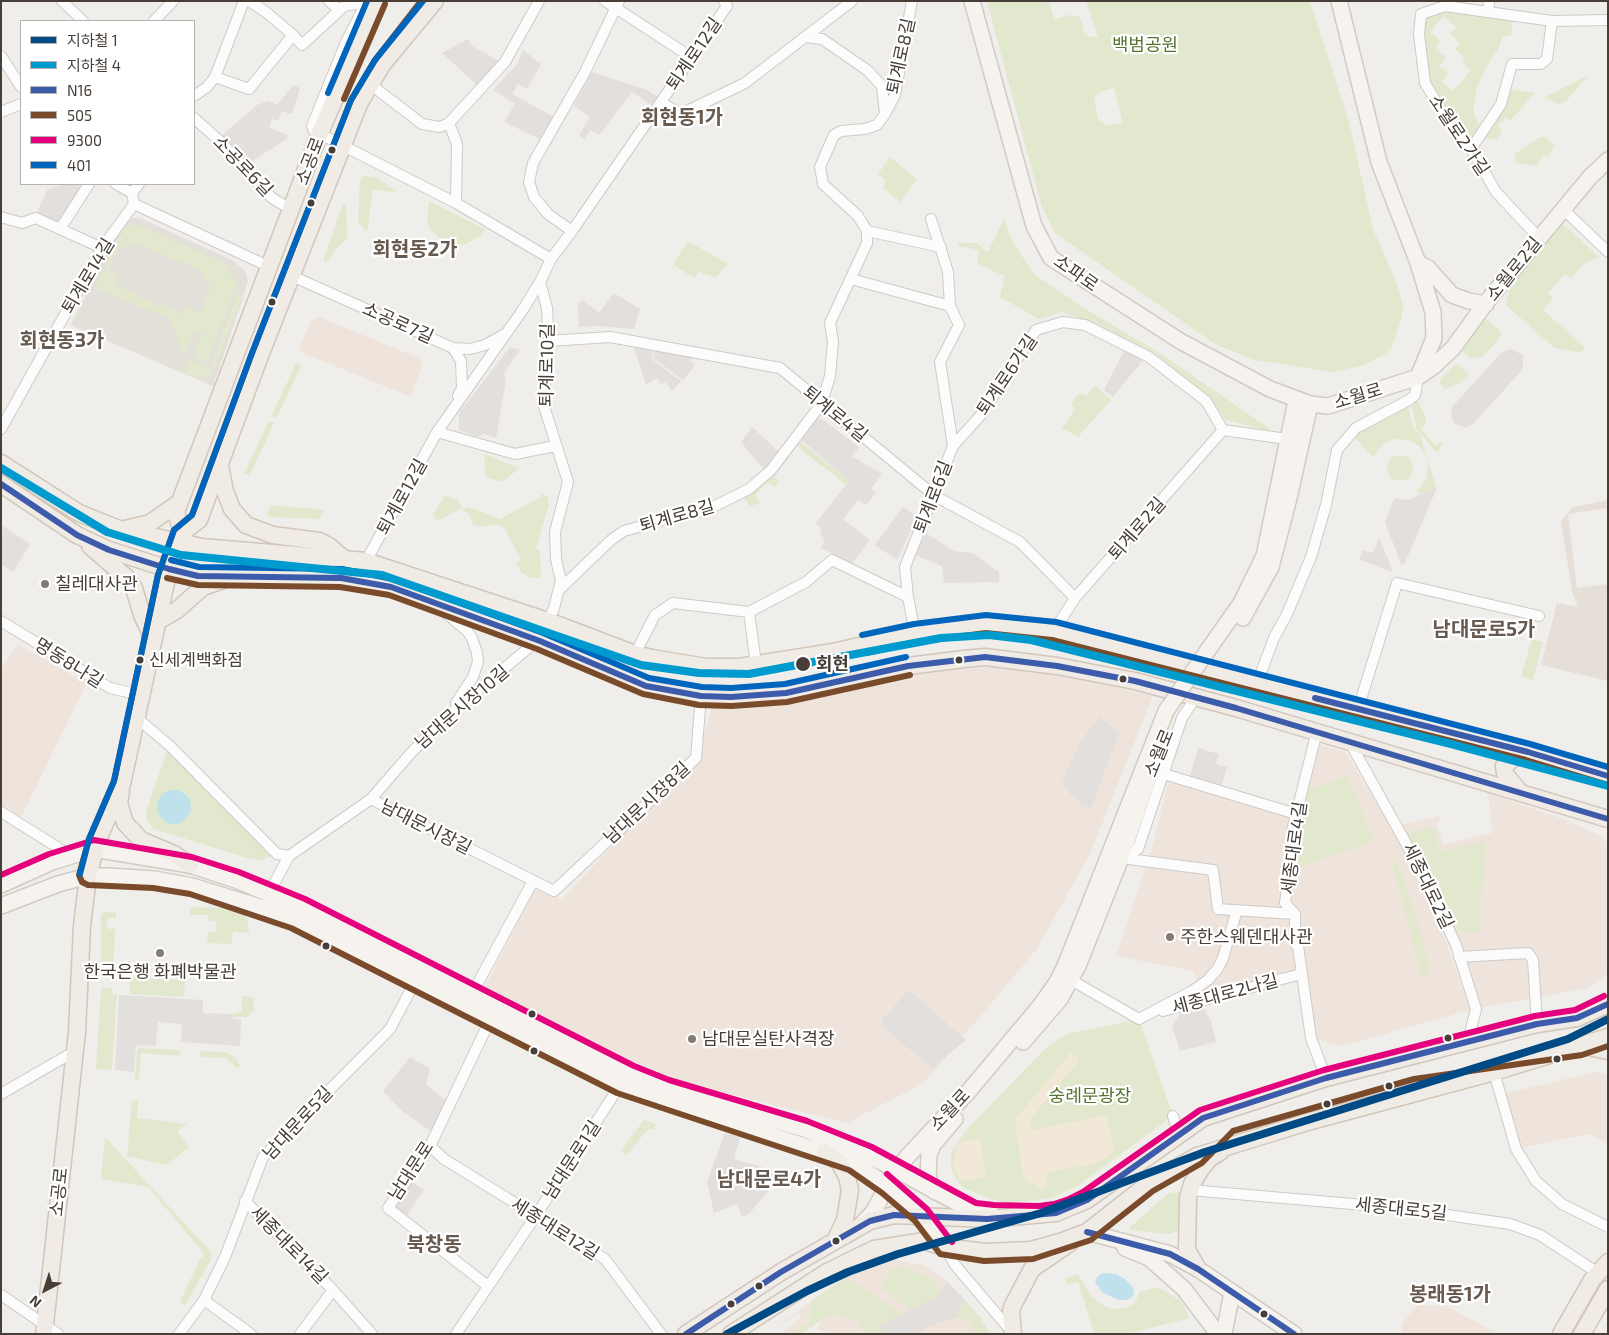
<!DOCTYPE html>
<meta charset="utf-8">
<style>
body{margin:0}
#map{position:relative;width:1609px;height:1335px;overflow:hidden;background:#f0eeeb;font-family:"Exo 2","Noto Sans KR",sans-serif}
canvas{display:block}
.frame{position:absolute;inset:0;border:2px solid #463e37;pointer-events:none}
.legend{position:absolute;left:20px;top:20px;width:175px;height:165px;box-sizing:border-box;background:#fff;border:1px solid #b5b2af;margin:0;padding:6px 9px;list-style:none;font-size:15px;color:#463e37}
.legend li{display:flex;align-items:center;gap:10px;height:25px}
.legend b{width:25px;border:1px solid #b5b2af}
.north{position:absolute;left:20px;top:1265px;width:50px;height:50px;-webkit-text-stroke:4px #fff;paint-order:stroke;rotate:220deg;font-size:14px;font-weight:700;line-height:20px;text-align:center;color:#463e37}
.north::after{content:'';display:block;margin:auto;width:18px;height:22px;background:#463e37;clip-path:polygon(50% 0,100% 100%,50% 72%,0 100%)}
</style>
<div id="map">
<canvas width="1609" height="1335"></canvas>
<div class="frame"></div>
<ul class="legend">
<li><b style="height:6px;background:#004a85"></b>지하철 1</li>
<li><b style="height:6px;background:#009bce"></b>지하철 4</li>
<li><b style="height:6px;background:#3d5bab"></b>N16</li>
<li><b style="height:6px;background:#7a4b2a"></b>505</li>
<li><b style="height:6px;background:#e5007d"></b>9300</li>
<li><b style="height:6px;background:#0065bd"></b>401</li>
</ul>
<div class="north">N</div>
</div>
<script>
const context = document.querySelector('canvas').getContext('2d');
context.lineJoin = 'round';
function fillPath(path, color) {
  context.fillStyle = color;
  context.fill(path, 'evenodd');
}
function shape(rows) {
  const path = new Path2D();
  for (const r of rows) {
    if (r.length === 3) {
      path.moveTo(r[0] + r[2], r[1]);
      path.arc(r[0], r[1], r[2], 0, 2 * Math.PI);
      continue;
    }
    path.moveTo(r[0], r[1]);
    for (let i = 2; i < r.length; i += 2) path.lineTo(r[i], r[i + 1]);
  }
  return path;
}
function strokePath(path, color, width, dash) {
  context.strokeStyle = color;
  context.lineWidth = width;
  context.lineCap = dash ? 'butt' : 'round';
  context.setLineDash(dash || []);
  context.stroke(path);
}
function write(font, color, halo, rows, align = 'center') {
  context.font = font + ' "Exo 2","Noto Sans KR",sans-serif';
  context.lineWidth = 4.5;
  context.setLineDash([]);
  context.textBaseline = 'middle';
  context.strokeStyle = halo;
  context.fillStyle = color;
  for (const [text, x, y, turn = 0] of rows) {
    context.save();
    context.translate(x, y);
    context.rotate((+turn || 0) * Math.PI / 180);
    context.textAlign = isNaN(turn) ? turn : align;
    if (halo) context.strokeText(text, 0, 0);
    context.fillText(text, 0, 0);
    context.restore();
  }
}
fillPath(shape([
 [133,218,140,218,234,261,245,271,248,280,244,295,213,386,71,325,119,228]
]), '#e3dfd9');
fillPath(shape([
 [319,317,419,358,423,363,411,397,298,351,311,320],
 [18,645,87,683,22,815,19,816,1,804,1,668],
 [992,668,1047,671,1153,696,1091,852,1037,949,924,1083,847,1123,640,1072,485,987,535,889,562,899,700,752,712,706,792,703,941,669],
 [1314,744,1345,752,1406,851,1447,944,1470,1010,1342,1046,1311,1038,1301,974,1195,1004,1189,993,1200,985,1193,971,1116,956,1154,841,1169,777,1296,814],
 [1488,793,1571,822,1600,836,1608,844,1608,974,1588,988,1476,1009,1456,945,1397,826,1443,815,1437,824,1443,844,1492,833],
 [1595,1072,1608,1075,1608,1143,1588,1134,1520,1148,1503,1094],
 [894,1260,924,1265,947,1281,980,1317,990,1334,828,1334,817,1329,822,1320,802,1334,800,1334,808,1328,805,1323,790,1334,779,1334,802,1318,798,1313,766,1334,855,1270],
 [1417,1305,1447,1306,1498,1334,1401,1334,1402,1324]
]), '#efe4dc');
fillPath(shape([
 [1608,500,1608,508,1568,514,1577,588,1608,584,1608,681,1541,665,1557,603,1578,607,1572,592,1561,521,1573,507]
]), '#e6dfd7');
fillPath(shape([
 [987,1,1049,1,1054,19,1070,15,1078,16,1081,19,1085,35,1098,38,1086,1,1310,1,1349,122,1373,229,1397,284,1403,306,1402,317,1392,347,1384,355,1364,365,1333,372,1255,360,1215,344,1055,233,1042,207],
 [1114,88,1123,123,1107,126,1098,119,1094,98,1100,92],
 [1443,8,1514,19,1511,35,1502,37,1499,48,1486,67,1477,88,1473,111,1481,129,1474,140,1467,140,1427,80,1422,32,1425,18],
 [1444,16,1456,27,1450,34,1460,43,1455,49,1465,58,1462,62,1471,70,1453,91,1442,82,1449,73,1439,66,1446,57,1435,48,1441,41,1430,32],
 [1589,75,1565,102,1557,104,1545,97],
 [1509,89,1535,93,1510,121,1506,117,1498,126,1502,131,1497,139,1482,138],
 [1540,137,1544,137,1555,145,1548,156,1542,156,1537,166,1516,163,1514,155,1516,153],
 [890,157,917,179,900,202,883,188,886,181,878,174],
 [363,176,376,177,397,192,373,190,367,232,358,222,360,179],
 [429,201,485,229,482,235,464,245,445,243,430,230,427,220],
 [343,203,346,207,347,237,326,262,324,261,325,255],
 [1004,218,1012,241,1034,274,1084,308,1163,355,1270,429,1269,431,1226,420,1209,398,1156,354,1097,324,1062,312,1039,319,1000,297,1005,276,977,264,979,250,959,246,958,243,976,243,988,252],
 [134,224,225,263,237,286,207,362,193,356,202,334,196,331,193,334,184,356,170,319,95,288,124,228],
 [131,241,205,273,202,281,212,285,200,312,186,307,183,314,161,304,160,307,115,284,118,276,108,271,120,245,128,248],
 [1560,224,1564,225,1599,257,1583,264,1571,279,1565,274,1548,293,1553,298,1543,310,1585,347,1580,353,1553,347,1506,305,1510,283],
 [688,241,728,264,716,277,699,272,694,278,673,265],
 [238,293,243,295,216,365,211,364],
 [1479,318,1485,318,1499,329,1502,335,1483,357,1471,358,1462,351],
 [190,360,212,370,210,374,204,378,184,373],
 [296,363,301,366,277,417,271,417],
 [1456,363,1469,374,1459,384,1445,389,1440,384,1440,380],
 [1095,385,1111,400,1078,437,1062,428,1075,409,1071,404,1079,393,1087,396],
 [1417,400,1425,415,1426,423,1421,429,1436,446,1440,441,1443,443,1437,453,1416,429,1412,406],
 [1408,407,1413,427,1420,435,1436,487,1419,494,1417,490,1426,480,1428,470,1427,459,1420,447,1411,441,1395,439,1383,444,1373,457,1355,438,1362,430],
 [269,420,274,423,250,475,244,474],
 [797,439,849,481,846,485,797,446,774,477,779,482,775,487,767,482,755,496,761,503,750,506,743,497],
 [484,454,511,465,520,468,502,482,486,477],
 [1400,468,13],
 [539,492,548,497,549,504,536,549,540,550,541,578,531,578,522,573,516,563,521,560,504,527,495,524,482,527,473,525,469,514,462,510,468,507,500,519,541,497],
 [445,496,458,500,462,508,437,521,433,514],
 [271,505,325,510,319,519,269,517,267,515],
 [1532,639,1543,642,1533,680,1521,676],
 [170,751,273,855,263,860,247,858,154,829,147,821,146,811,167,752],
 [1348,776,1373,841,1290,871,1301,793],
 [1434,827,1440,851,1486,841,1479,932,1457,933,1427,870,1405,833],
 [1392,862,1398,862,1425,946,1430,972,1421,976],
 [190,907,233,908,241,911,248,920,249,933,233,932,232,944,207,943,208,932,215,932,217,924,214,921,208,921,209,915,190,915],
 [104,912,116,912,116,918,110,918,106,923,108,929,115,929,113,977,101,976,101,915],
 [206,963,228,964,232,970,232,979,205,978],
 [130,977,185,980,184,997,130,994],
 [101,988,113,988,112,994,117,994,112,1070,96,1069],
 [242,996,253,997,254,1011,247,1017,234,1017,234,1013,242,1012],
 [1139,1019,1173,1116,1076,1187,1051,1198,1012,1203,997,1201,965,1189,959,1183,951,1169,951,1154,954,1147,968,1128,1049,1045,1067,1034],
 [139,1048,179,1050,181,1056,141,1053,139,1081,135,1080,137,1051],
 [200,1051,226,1052,236,1058,241,1067,236,1068,227,1058,199,1057],
 [132,1100,138,1101,137,1118,187,1124,177,1131,189,1147,167,1165,127,1156],
 [644,1120,656,1124,653,1130,648,1129,626,1156,621,1150],
 [105,1137,212,1253,211,1260,185,1305,180,1302,200,1259,205,1255,148,1187,101,1179],
 [1183,1191,1179,1230,1170,1234,1130,1230,1130,1227,1169,1193],
 [899,1267,919,1273,930,1278,942,1293,939,1296,911,1310,881,1288,887,1275,892,1269],
 [1078,1274,1092,1297,1104,1306,1115,1309,1129,1307,1135,1303,1139,1292,1158,1287,1181,1301,1190,1318,1127,1334,1094,1334,1078,1282,1067,1285,1065,1279],
 [846,1277,903,1314,880,1325,884,1334,868,1334,855,1320,836,1314,827,1316,800,1334,790,1334,805,1323,809,1328,811,1301],
 [965,1300,980,1317,990,1334,975,1334,969,1322,957,1317,959,1306]
]), '#e2e8cd');
fillPath(shape([
 [1071,1052,1079,1060,1030,1120,1029,1127,1033,1130,1106,1115,1115,1151,1097,1163,1050,1172,1045,1177,1048,1184,1043,1190,1023,1179,1015,1120],
 [980,1139,986,1178,959,1180,953,1164,957,1146,960,1142]
]), '#f2e8d7');
fillPath(shape([
 [468,39,472,46,499,61,478,86,442,53],
 [523,50,541,64,527,89,518,84,512,94,554,117,542,140,504,122,515,104,493,90,517,64],
 [592,72,647,90,658,97,651,105,632,92,599,135,591,130,584,139,579,135,590,117,574,106],
 [293,85,300,88,292,114,282,111,278,121,272,119,269,128,288,135,287,139,246,165,221,136,257,105,268,101,277,105],
 [65,184,78,184,81,188,62,221,56,222,37,213,47,190],
 [614,293,640,309,634,329,599,326,579,327,578,304,582,300,599,313],
 [510,347,520,350,504,373,506,380,496,438,483,434,478,437,459,430,459,413],
 [634,347,653,349,652,359,681,381,672,391,665,382,661,384,657,378,646,385],
 [656,349,693,355,691,362,695,365,683,380,653,358],
 [1511,349,1523,355,1523,369,1473,424,1466,428,1455,424,1451,417,1452,407,1502,352],
 [1124,351,1143,360,1113,397,1104,390],
 [814,419,822,419,859,447,852,456,882,474,871,489,876,493,866,505,858,500,843,519,870,540,852,564,821,548,825,541,820,532,821,528,816,523,849,481,799,438],
 [752,427,778,451,764,470,741,442],
 [1436,487,1436,490,1404,565,1401,564,1385,522,1394,498,1408,500],
 [903,507,917,517,897,560,875,545],
 [1,525,30,544,13,572,1,565],
 [926,533,954,551,972,553,999,572,999,582,944,583,942,566,915,555],
 [1379,537,1392,569,1391,572,1359,559,1363,550,1373,553],
 [1100,717,1119,733,1091,808,1081,804,1065,789,1062,783,1080,742],
 [1198,748,1219,754,1216,764,1227,767,1222,785,1190,776],
 [909,990,966,1040,932,1068,882,1026,883,1018],
 [119,995,203,1000,203,1013,233,1014,233,1019,241,1020,240,1046,181,1042,182,1024,158,1022,156,1046,139,1045,136,1047,134,1072,115,1070],
 [1203,1007,1211,1021,1216,1042,1180,1051,1172,1026,1182,1011],
 [410,1057,430,1069,426,1085,449,1103,433,1133,402,1111,383,1091],
 [725,1133,740,1137,734,1159,783,1173,750,1213,742,1217,737,1204,714,1213,707,1182],
 [410,1180,424,1190,405,1218,390,1207],
 [947,1281,965,1300,959,1306,957,1317,927,1327,921,1334,884,1334,880,1325,939,1296]
]), '#e2dfdc');
fillPath(shape([
 [174,807,17],
 [1103,1273,1116,1274,1125,1279,1134,1289,1133,1296,1127,1300,1119,1300,1103,1293,1095,1282,1098,1276]
]), '#bee1eb');
const street = shape([
 [62,1,83,21],
 [249,1,266,12,293,35],
 [329,1,339,10],
 [367,1,346,42,312,126,314,131,456,203,551,259],
 [605,1,691,57],
 [1488,12,1489,1],
 [154,21,173,1],
 [805,37,852,1],
 [1,56,21,87],
 [215,77,249,89,293,35,302,45,344,6,366,2],
 [370,84,422,124,440,127,449,123],
 [194,96,207,87,215,77,244,1],
 [662,103,681,114,745,83,805,37,822,39,867,70,882,86,885,114],
 [1,112,21,104],
 [194,118,222,143,272,198,292,210],
 [1471,149,1501,104,1512,64,1541,64,1547,59,1552,21],
 [116,184,132,193],
 [456,203,457,144,449,123,505,62,539,1],
 [134,204,270,267],
 [134,204,132,193,139,184],
 [1563,209,1608,252],
 [1,217,22,223,36,218,60,229,89,184],
 [60,229,102,248],
 [572,231,548,214,534,197,529,182,533,163,585,72,619,1],
 [867,231,941,247],
 [1539,238,1496,192,1473,152,1449,123,1425,83,1419,34,1421,14,1445,6,1552,21,1608,20],
 [292,276,453,348,470,349,485,345,503,335],
 [851,279,950,306],
 [549,341,610,337,780,368,935,496,1020,542,1075,598],
 [453,348,461,361,462,388,458,396],
 [440,428,437,432,515,454,555,446],
 [1,429,102,248,134,204],
 [953,446,980,416,1036,330,1063,322,1085,325,1149,357,1206,401,1223,430,1294,440],
 [366,561,437,432,522,311,540,282,551,259,572,231,727,6,724,1],
 [560,589,611,540,624,531,684,514,705,511,749,489,771,470,822,403,830,376,833,341,830,323,867,243,867,231,858,216,823,184,820,167,834,135,841,131,865,129,877,125,885,114,895,95,912,1],
 [442,610,467,631,472,638,477,653,478,662,473,677,456,703],
 [749,612,756,664],
 [1,621,110,688,141,695],
 [1054,631,1075,598,1223,430],
 [915,633,908,597,905,567,953,446,940,362,959,325,950,306,948,272,931,219],
 [540,641,554,608,561,581,556,559,555,532,568,482,543,403,549,341,547,308,540,282],
 [635,654,655,615,673,603,749,612,806,582,832,560,908,597],
 [1257,683,1274,638,1287,614,1311,557,1326,505,1337,450,1356,428,1409,400,1415,395,1418,377],
 [1358,709,1397,583,1539,616],
 [137,718,170,746,277,854,289,856],
 [1317,731,1292,831,1294,839,1285,903,1295,914,1295,944,1298,946,1311,1038,1326,1078],
 [1349,741,1422,872,1456,945,1476,1009,1468,1041],
 [1164,774,1296,814],
 [371,799,554,891,696,758,701,696],
 [1,812,70,855],
 [1121,858,1213,870,1218,909,1295,914],
 [1121,858,1138,849,1182,718,1196,697],
 [269,893,289,856,371,799,410,754,447,716,538,640],
 [1459,957,1528,953,1533,960,1537,1024],
 [1071,980,1139,1019,1192,991,1208,980,1218,968,1223,958,1237,910],
 [472,994,533,881],
 [1163,1011,1301,974],
 [1494,1072,1516,1149,1536,1181,1562,1204,1608,1227],
 [1,1094,75,1051],
 [1173,1116,1179,1134],
 [430,1146,444,1159,605,1259,661,1334],
 [1190,1190,1399,1208,1510,1224,1540,1235,1598,1273],
 [245,1201,333,1290,372,1334],
 [945,1247,955,1265,1012,1332],
 [488,1286,388,1208,430,1146,490,1020],
 [1,1295,58,1334],
 [204,1300,251,1334],
 [179,1334,204,1300,225,1257,263,1157,390,1029,415,982],
 [300,1334,333,1290],
 [456,1334,535,1217,620,1085]
]);
const secondary = shape([
 [972,1,1034,226,1051,258,1180,341,1270,389,1310,404,1328,406,1418,377,1434,366,1453,348,1488,300,1590,177,1608,160],
 [1339,1,1379,162,1418,263,1433,312,1434,338,1418,377],
 [1418,263,1428,268,1452,295,1469,301,1486,304],
 [1243,618,1271,567,1289,498,1310,404],
 [1208,650,1241,603,1264,556,1296,401],
 [1,885,52,862,94,849,190,865,236,880,301,907,630,1074,666,1088,804,1129,868,1155,963,1206,991,1213],
 [1,906,58,884,88,876,109,876,154,879,192,886,270,910,294,920,620,1085,853,1162,887,1186,921,1215,945,1247],
 [1023,1042,1060,999,1078,966,1121,858,1150,774],
 [935,1192,928,1178,929,1155,933,1145,955,1119],
 [860,1226,874,1211,892,1176,907,1157,968,1092,1040,1006,1057,982,1065,966,1166,711],
 [1087,1232,1170,1254,1198,1269,1294,1334],
 [1125,1248,1149,1258,1184,1289,1218,1334],
 [1224,1334,1232,1292]
]);
const primary = shape([
 [1,463,79,513,119,529,202,547,366,561,548,621,635,654,652,658,706,667,739,667,833,652,915,633,958,627,986,624,1054,631,1528,752,1608,776],
 [220,466,225,491,232,509,246,525,273,535,319,541,329,546,343,558],
 [1,484,77,535,109,550,169,569,198,576,341,578,391,587,540,641,646,686,701,696,731,697,786,693,908,666,964,659,985,657,1057,666,1135,681,1236,708,1608,819],
 [125,529,150,523,180,502],
 [182,533,176,512,319,135,377,1],
 [90,546,127,578,134,588,142,615,153,639],
 [158,621,177,610,203,587,223,580],
 [121,791,119,803,125,823,141,840,174,854,190,865],
 [1519,791,1505,774,1504,766,1517,756,1528,752],
 [1583,1046,1608,1051],
 [825,1152,839,1162,847,1177,850,1190,845,1220,836,1239],
 [1198,1269,1187,1250,1188,1198,1192,1184,1201,1169,1210,1158,1220,1152],
 [1013,1333,1011,1311,1013,1305,1032,1269,1070,1243],
 [44,1334,77,1032,82,926,88,876,97,842,122,784,169,569,182,533,199,520,260,356,359,104,382,65,435,1],
 [686,1334,781,1272,870,1221,894,1215,987,1219,1056,1213,1087,1200,1203,1118,1326,1078,1537,1024,1577,1018,1608,1004],
 [731,1334,827,1272,874,1249,924,1241,945,1247,985,1252,1031,1250,1060,1242,1087,1232,1148,1184,1197,1156,1311,1121,1494,1072,1608,1037],
 [1561,1334,1592,1280,1608,1262],
 [1582,1334,1608,1289]
]);
strokePath(street, '#cdcac7', 12);
strokePath(secondary, '#d0cbc3', 18);
strokePath(primary, '#d1c6ba', 19);
strokePath(street, '#fdfcfc', 10);
strokePath(secondary, '#f6f3ef', 15);
strokePath(primary, '#f0ebe5', 16);
const secondaryBridge = shape([
 [1166,711,1208,650]
]);
strokePath(secondaryBridge, '#d0cbc3', 18, []);
strokePath(secondaryBridge, '#f6f3ef', 15);
strokePath(shape([
 [1,484,77,535,109,550,169,569,198,576,341,578,391,587,540,641,646,686,701,696,731,697,786,693,908,666,985,657,1057,666,1135,681,1236,708,1608,819],
 [1315,698,1528,752,1608,776],
 [1087,1232,1170,1254,1198,1269,1294,1334],
 [686,1334,781,1272,870,1221,894,1215,987,1219,1056,1213,1087,1200,1203,1118,1326,1078,1537,1024,1577,1018,1608,1004]
]), '#3d5bab', 6);
strokePath(shape([
 [421,1,375,60,351,100,252,353,192,515,174,530,158,575,114,781,89,839,79,875,82,882,88,885,153,888,190,894,291,928,617,1093,849,1170,882,1193,915,1221,940,1254,984,1261,1033,1259,1091,1240,1153,1191,1202,1163,1233,1131,1414,1079,1582,1055,1608,1046],
 [344,99,385,4],
 [167,578,198,585,340,587,389,595,537,649,643,694,699,705,732,706,787,702,910,675],
 [866,653,916,642,986,633,1052,640,1526,760,1605,784]
]), '#7a4b2a', 6);
strokePath(shape([
 [1,875,49,854,94,840,192,857,239,872,305,899,634,1066,669,1080,807,1121,872,1147,976,1203,994,1205,1039,1206,1054,1204,1069,1199,1083,1192,1200,1110,1324,1070,1535,1016,1575,1010,1604,996],
 [887,1174,927,1209,952,1242]
]), '#e5007d', 6);
strokePath(shape([
 [328,93,367,1],
 [171,560,199,567,342,569,393,579,543,633,649,678,702,687,731,688,785,684,906,657],
 [862,635,914,624,986,615,1056,622,1530,744,1608,767],
 [80,874,89,839,114,781,158,575,174,530,192,515,252,353,351,100,375,60,423,1]
]), '#0065bd', 6);
strokePath(shape([
 [727,1334,807,1291,848,1272,898,1254,1041,1213,1205,1152,1568,1039,1608,1019]
]), '#004a85', 8);
strokePath(shape([
 [1,468,107,532,181,555,382,575,641,665,699,673,749,674,941,638,989,635,1031,640,1451,744,1608,786]
]), '#009bce', 8);
for (const [x, y, r, color] of [
 [332,150,4.5,"#463e37"],
 [311,203,4.5,"#463e37"],
 [272,302,4.5,"#463e37"],
 [45,584,5,"#827c76"],
 [140,660,4.5,"#463e37"],
 [959,660,4.5,"#463e37"],
 [803,664,8,"#463e37"],
 [1123,679,4.5,"#463e37"],
 [1170,937,5,"#827c76"],
 [326,946,4.5,"#463e37"],
 [160,953,5,"#827c76"],
 [532,1014,4.5,"#463e37"],
 [1448,1038,4.5,"#463e37"],
 [692,1039,5,"#827c76"],
 [534,1051,4.5,"#463e37"],
 [1557,1059,4.5,"#463e37"],
 [1389,1086,4.5,"#463e37"],
 [1327,1104,4.5,"#463e37"],
 [836,1241,4.5,"#463e37"],
 [759,1286,4.5,"#463e37"],
 [731,1304,4.5,"#463e37"],
 [1264,1314,4.5,"#463e37"]
]) {
  const dot = new Path2D();
  dot.arc(x, y, r, 0, 2 * Math.PI);
  context.fillStyle = color;
  context.fill(dot);
  strokePath(dot, '#fff', 2);
}
write('17px', '#463e37', '#fff', [
 ["신세계백화점",149,660]
], 'left');
write('18px', '#54742e', '#fff', [
 ["백범공원",1145,45],
 ["숭례문광장",1090,1096]
]);
write('18px', '#463e37', '#fff', [
 ["퇴계로12길",694,54,-56],
 ["퇴계로8길",901,56,-78],
 ["소월로2가길",1459,135,56],
 ["소공로",310,161,-69],
 ["소공로6길",243,166,46],
 ["소월로2길",1514,269,-51],
 ["소파로",1076,273,35],
 ["퇴계로14길",88,276,-59],
 ["소공로7길",398,323,24],
 ["퇴계로10길",547,365,-89],
 ["퇴계로6가길",1007,375,-56],
 ["소월로",1358,396,-17],
 ["퇴계로4길",835,414,39],
 ["퇴계로12길",402,497,-61],
 ["퇴계로6길",933,497,-69],
 ["퇴계로8길",677,516,-16],
 ["퇴계로2길",1137,529,-49],
 ["명동8나길",69,663,32],
 ["남대문시장10길",462,707,-41],
 ["소월로",1159,753,-68],
 ["남대문시장8길",647,803,-43],
 ["남대문시장길",426,827,27],
 ["세종대로4길",1294,848,-82],
 ["세종대로2길",1428,886,64],
 ["세종대로2나길",1225,994,-15],
 ["소월로",950,1110,-47],
 ["남대문로5길",298,1123,-47],
 ["남대문로1길",572,1160,-57],
 ["남대문로",411,1171,-57],
 ["소공로",59,1192,-84],
 ["세종대로5길",1401,1209,6],
 ["세종대로12길",555,1229,32],
 ["세종대로14길",289,1245,45]
]);
write('18px', '#463e37', '#fff', [
 ["칠레대사관",55,584],
 ["주한스웨덴대사관",1180,937],
 ["한국은행 화폐박물관",160,972,"center"],
 ["남대문실탄사격장",702,1039]
], 'left');
write('bold 18px', '#463e37', '#fff', [
 ["회현",816,664]
], 'left');
write('bold 20px', '#685a4f', '#fff', [
 ["회현동1가",682,117],
 ["회현동2가",415,249],
 ["회현동3가",62,340],
 ["남대문로5가",1484,629],
 ["남대문로4가",769,1179],
 ["북창동",434,1244],
 ["봉래동1가",1450,1294]
]);
</script>
